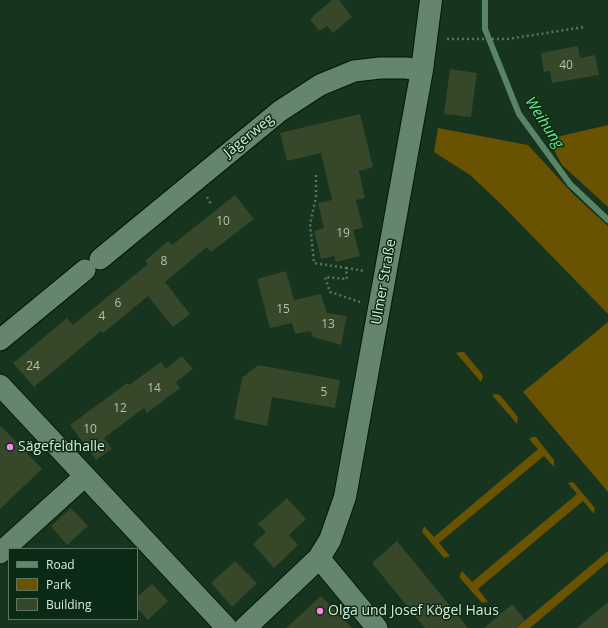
<!DOCTYPE html>
<meta charset="utf-8">
<style>
body{margin:0}
#map{position:relative;width:608px;height:628px;overflow:hidden;background:#16341e;font-family:"Open Sans",sans-serif}
canvas{display:block}
.legend{position:absolute;left:8px;top:548px;width:130px;height:72px;box-sizing:border-box;background:#0b2a15;border:1px solid #5d7765;margin:0;padding:5px 7px;list-style:none;font-size:12px;color:#d9eadc}
.legend li{display:flex;align-items:center;gap:8px;height:20px}
.legend b{width:20px;border:1px solid #5d7765}
</style>
<div id="map">
<canvas width="608" height="628"></canvas>
<ul class="legend">
<li><b style="height:5px;background:#65856c"></b>Road</li>
<li><b style="height:11px;background:#695300"></b>Park</li>
<li><b style="height:11px;background:#374729"></b>Building</li>
</ul>
</div>
<script>
const context = document.querySelector('canvas').getContext('2d');
context.lineJoin = 'round';
function fillPath(path, color) {
  context.fillStyle = color;
  context.fill(path, 'evenodd');
}
function shape(rows) {
  const path = new Path2D();
  for (const r of rows) {
    path.moveTo(r[0], r[1]);
    for (let i = 2; i < r.length; i += 2) path.lineTo(r[i], r[i + 1]);
  }
  return path;
}
function strokePath(path, color, width, dash) {
  context.strokeStyle = color;
  context.lineWidth = width;
  context.lineCap = dash ? 'butt' : 'round';
  context.setLineDash(dash || []);
  context.stroke(path);
}
function write(font, color, halo, rows, align = 'center') {
  context.font = font + ' "Open Sans",sans-serif';
  context.lineWidth = 3;
  context.setLineDash([]);
  context.textBaseline = 'middle';
  context.strokeStyle = halo;
  context.fillStyle = color;
  for (const [text, x, y, turn = 0] of rows) {
    context.save();
    context.translate(x, y);
    context.rotate((+turn || 0) * Math.PI / 180);
    context.textAlign = isNaN(turn) ? turn : align;
    if (halo) context.strokeText(text, 0, 0);
    context.fillText(text, 0, 0);
    context.restore();
  }
}
fillPath(shape([
 [608,125,608,207,562,165,548,139],
 [438,128,528,145,574,195,608,226,608,314,502,205,470,175,434,152],
 [608,322,608,492,523,392],
 [461,352,464,352,482,374,483,377,481,382,456,353],
 [496,394,500,395,518,417,517,424,492,395],
 [533,437,536,437,554,460,554,467,544,456,439,543,450,556,444,558,422,532,424,526,434,537,538,449,529,439],
 [572,482,574,483,595,508,594,514,583,501,478,589,488,602,482,603,460,578,460,575,462,571,472,582,577,494,568,483],
 [608,551,608,562,530,628,516,628]
]), '#695300');
strokePath(shape([
 [485,0,485,29,519,114,570,184,608,220]
]), '#598566', 6);
fillPath(shape([
 [332,0,339,0,352,17,333,33,327,26,319,31,310,19],
 [578,46,580,58,595,55,599,75,552,83,550,71,544,72,541,53],
 [450,69,477,73,471,117,444,114],
 [360,114,373,167,359,171,365,198,356,200,363,228,353,230,360,256,336,262,334,256,321,259,314,231,324,228,318,203,332,200,321,153,287,161,280,133],
 [235,195,254,219,211,252,207,247,165,282,190,314,173,327,148,296,103,333,101,331,34,387,13,363,67,318,73,325,148,264,145,261,168,241,172,245],
 [286,271,294,300,321,294,327,313,347,316,341,345,313,337,311,331,295,334,292,323,270,328,257,279],
 [182,356,193,369,176,382,180,388,147,413,144,408,104,438,112,449,96,460,70,425,127,383,129,385,161,362,166,369],
 [258,365,340,380,335,408,272,397,267,426,234,419,242,378],
 [0,425,42,469,0,509],
 [287,498,306,519,289,535,298,545,274,568,253,544,266,532,258,524],
 [71,508,88,526,67,545,51,526],
 [397,541,468,628,425,628,372,563],
 [235,561,257,583,232,607,211,583],
 [152,584,168,601,148,620,137,608,137,597],
 [321,596,352,628,286,628],
 [608,602,608,628,577,628],
 [512,604,525,620,515,628,484,628]
]), '#374729');
const street = shape([
 [100,259,280,111,320,85,354,71,380,68,405,68,422,70],
 [0,340,85,270],
 [0,385,227,628],
 [0,553,85,476],
 [319,558,377,628]
]);
const secondary = shape([
 [245,628,319,558,330,540,345,497,422,70,431,0]
]);
strokePath(street, '#001b07', 23);
strokePath(secondary, '#001b07', 24);
strokePath(shape([
 [447,39,508,39,584,27],
 [316,175,316,197,310,224,314,263,346,268,347,279,325,277,330,292,360,302],
 [207,197,211,204],
 [346,268,365,271]
]), '#5a7461', 2.5, [2, 3]);
strokePath(street, '#65856c', 21);
strokePath(secondary, '#65856c', 22);
for (const [x, y, r, color] of [
 [10,447,4,"#f788ec"],
 [320,611,4,"#f788ec"]
]) {
  const dot = new Path2D();
  dot.arc(x, y, r, 0, 2 * Math.PI);
  context.fillStyle = color;
  context.fill(dot);
  strokePath(dot, '#0b2a15', 1.5);
}
write('12px', '#b0c1af', null, [
 ["40",566,66],
 ["10",223,222],
 ["19",343,234],
 ["8",164,262],
 ["6",118,304],
 ["15",283,310],
 ["4",102,317],
 ["13",328,325],
 ["24",33,367],
 ["14",154,389],
 ["5",324,393],
 ["12",120,409],
 ["10",90,430]
]);
write('14px', '#d9eadc', '#0b2a15', [
 ["Jägerweg",249,136,-39],
 ["Ulmer Straße",384,282,-80]
]);
write('14px', '#d9eadc', '#0b2a15', [
 ["Sägefeldhalle",18,447],
 ["Olga und Josef Kögel Haus",328,611]
], 'left');
write('italic 15px', '#67ed90', '#0b2a15', [
 ["Weihung",544,123,57]
]);
</script>
